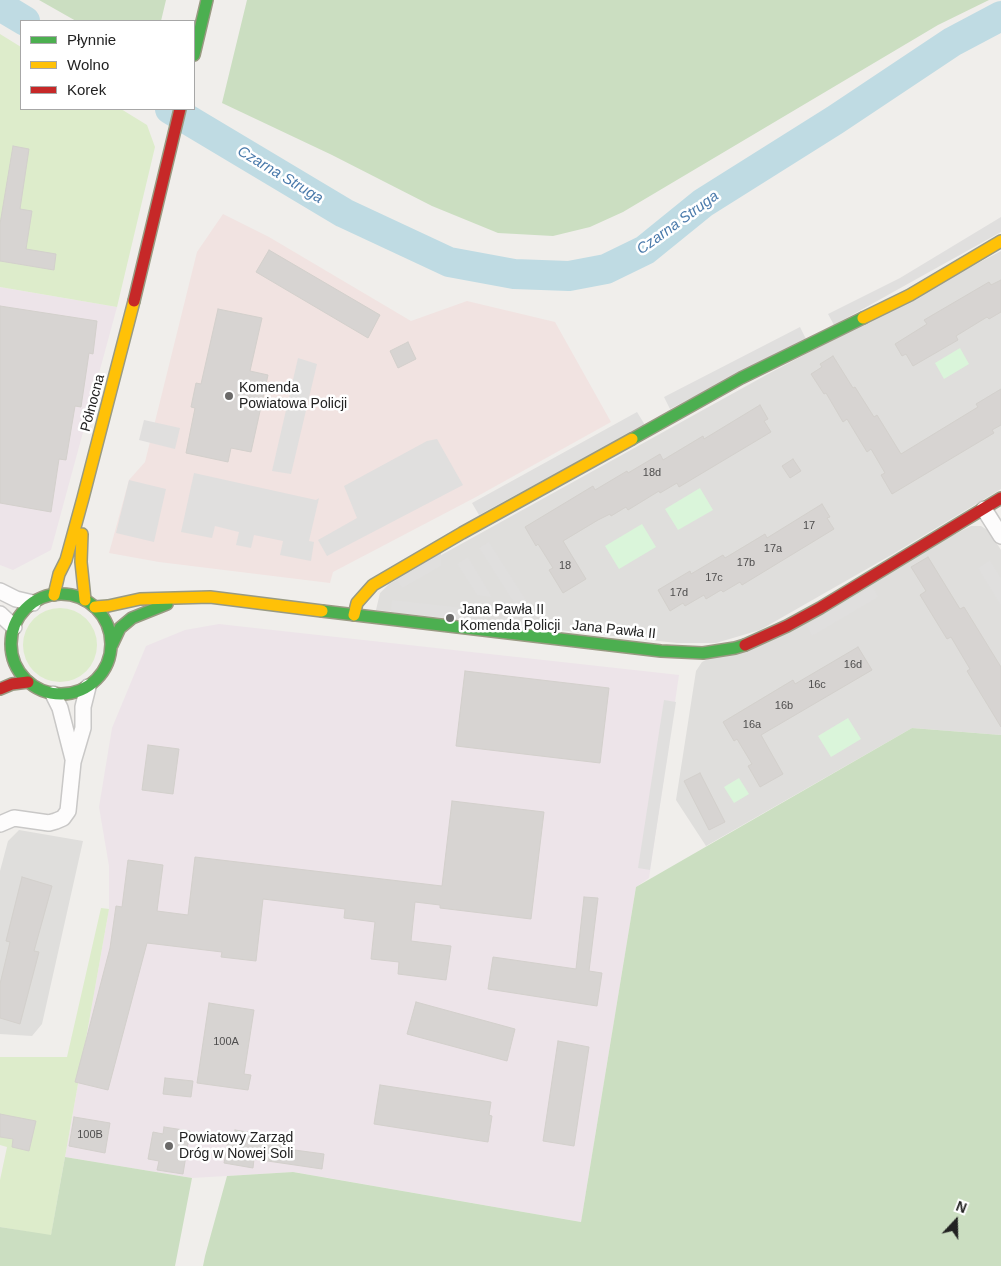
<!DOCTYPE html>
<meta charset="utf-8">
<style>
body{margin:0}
#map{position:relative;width:1001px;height:1266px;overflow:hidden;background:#f0eeeb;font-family:Arial,sans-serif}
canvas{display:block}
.legend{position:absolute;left:20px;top:20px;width:175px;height:90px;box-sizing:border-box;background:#fff;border:1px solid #a7a7a7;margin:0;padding:6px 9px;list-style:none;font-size:15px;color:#222}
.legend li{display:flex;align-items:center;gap:10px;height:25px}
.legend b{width:25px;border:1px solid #a7a7a7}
.north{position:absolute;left:931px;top:1196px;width:50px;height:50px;-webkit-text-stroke:4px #fff;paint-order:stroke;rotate:21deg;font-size:14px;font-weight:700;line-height:20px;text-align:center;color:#222}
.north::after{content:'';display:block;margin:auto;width:18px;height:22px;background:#222;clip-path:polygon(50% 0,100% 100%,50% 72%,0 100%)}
</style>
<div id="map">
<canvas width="1001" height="1266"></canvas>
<ul class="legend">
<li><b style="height:6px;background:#4caf50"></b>Płynnie</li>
<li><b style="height:6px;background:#ffc107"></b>Wolno</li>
<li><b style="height:6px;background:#c62828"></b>Korek</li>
</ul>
<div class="north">N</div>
</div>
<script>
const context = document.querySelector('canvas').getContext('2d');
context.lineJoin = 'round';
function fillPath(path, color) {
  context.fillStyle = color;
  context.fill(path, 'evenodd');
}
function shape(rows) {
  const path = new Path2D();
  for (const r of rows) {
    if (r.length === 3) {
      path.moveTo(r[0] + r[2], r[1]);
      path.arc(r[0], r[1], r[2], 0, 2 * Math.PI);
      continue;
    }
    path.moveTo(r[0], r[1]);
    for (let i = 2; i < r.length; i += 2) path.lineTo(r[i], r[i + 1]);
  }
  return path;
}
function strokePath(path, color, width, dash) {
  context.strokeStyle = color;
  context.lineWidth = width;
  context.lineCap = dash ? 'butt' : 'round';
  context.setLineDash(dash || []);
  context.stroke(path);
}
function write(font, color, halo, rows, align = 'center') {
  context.font = font + ' Arial,sans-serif';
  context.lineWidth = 5;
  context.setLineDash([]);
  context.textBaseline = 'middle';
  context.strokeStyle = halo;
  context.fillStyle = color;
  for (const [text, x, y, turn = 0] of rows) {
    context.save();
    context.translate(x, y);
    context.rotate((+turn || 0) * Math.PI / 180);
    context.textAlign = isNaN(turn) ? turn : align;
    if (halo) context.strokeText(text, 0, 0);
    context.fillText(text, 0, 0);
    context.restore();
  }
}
fillPath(shape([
 [1001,251,1001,489,893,554,760,630,716,643,677,643,376,610,380,593,389,584,768,374],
 [971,526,981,526,989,531,1001,550,1001,735,912,728,706,846,676,800,696,671,702,662],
 [19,830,83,841,42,1024,32,1036,0,1034,0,871,8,841]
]), '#dfdedc');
fillPath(shape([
 [223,214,269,237,411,321,467,301,555,322,611,422,476,497,333,572,330,583,159,562,109,553,129,480,145,462,197,252]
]), '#f1e3e1');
fillPath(shape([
 [0,287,117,307,51,550,13,570,0,565],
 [219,624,679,675,649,878,636,887,581,1222,294,1172,192,1178,65,1157,109,909,109,866,99,807,112,728,146,646,185,630]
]), '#ede4e9');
fillPath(shape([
 [0,34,21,47,21,109,121,109,147,125,155,147,117,307,0,287],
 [60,645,37],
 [101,908,109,909,51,1236,0,1227,0,1180,7,1147,0,1145,0,1057,67,1057]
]), '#ddeccb');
fillPath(shape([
 [39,0,166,0,161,21,76,21],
 [247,0,989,0,938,25,623,212,590,227,553,236,498,233,432,206,332,155,222,103],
 [912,728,1001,735,1001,1266,203,1266,205,1256,227,1176,293,1172,581,1222,636,887],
 [65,1157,192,1178,175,1266,0,1266,0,1227,51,1235]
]), '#cbdec1');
fillPath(shape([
 [960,348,969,364,944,379,935,363],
 [700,488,713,510,678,530,665,509],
 [642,524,656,547,619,569,605,546],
 [848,718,861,739,831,757,818,736],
 [739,778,749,794,734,803,724,787]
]), '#daf5da');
fillPath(shape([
 [1001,217,1001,232,834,325,828,314,900,278],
 [800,327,806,339,670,409,664,397],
 [298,358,317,364,291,474,272,471],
 [637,412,645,425,479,515,472,503],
 [144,420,180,428,175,449,139,440],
 [437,439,463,485,327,556,318,540,357,518,344,486,427,441],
 [194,473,316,500,319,498,309,541,314,542,311,561,280,555,283,541,254,535,251,548,236,545,239,532,215,526,212,538,181,532],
 [129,480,166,489,154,542,116,533],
 [489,542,526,600,516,606,479,548],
 [441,553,441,566,402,588,395,578],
 [468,557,492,597,477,595,457,564],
 [990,560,1001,578,1001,606,978,568],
 [873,586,878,597,812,636,806,625],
 [392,600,472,609,471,621,391,612],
 [664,700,676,702,650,870,638,868]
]), '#e0dfde');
strokePath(shape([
 [0,6,25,21],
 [170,109,344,213,449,262,514,274,569,276,606,269,645,250,703,203,835,120,952,42,1001,16]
]), '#bfdbe3', 30);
const building = shape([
 [13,146,29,149,20,209,32,211,26,249,56,254,54,270,0,261,0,224,13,146],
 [269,250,380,315,368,338,256,272,269,250],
 [1001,280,1001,312,989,319,987,317,956,336,958,340,913,366,906,354,902,356,895,344,927,324,924,320,989,282,991,285,1001,280],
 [0,306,97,321,93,354,89,353,81,407,75,406,66,460,59,459,51,512,0,503,0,306],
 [218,309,262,318,250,371,268,375,251,452,231,448,228,462,186,453,195,408,191,407,196,383,201,384,218,309],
 [408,342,416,359,398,368,390,351,408,342],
 [833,356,853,388,855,387,874,417,877,415,901,454,978,407,976,404,1001,389,1001,425,992,430,994,433,892,494,881,475,885,473,871,449,867,452,847,419,843,422,826,393,824,394,811,374,822,367,820,364,833,356],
 [760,405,768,419,764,421,771,432,679,487,677,483,660,493,659,491,628,510,626,507,611,516,610,514,598,520,563,541,586,579,563,593,549,570,553,568,538,544,536,546,525,527,593,486,595,490,627,471,628,473,660,454,663,460,703,436,704,439,760,405],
 [793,459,801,471,790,478,782,466,793,459],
 [822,504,830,517,827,518,834,529,742,585,740,582,723,592,721,590,706,599,704,595,685,606,683,603,670,611,658,590,690,571,691,574,723,555,725,558,765,534,767,538,822,504],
 [928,557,960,609,964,607,1001,667,1001,727,967,671,970,669,951,637,947,639,920,595,926,591,911,567,928,557],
 [858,647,872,670,761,735,783,774,760,787,748,766,752,764,737,739,734,741,723,722,793,680,795,684,858,647],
 [465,671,609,688,600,763,456,746,465,671],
 [148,745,179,749,173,794,142,790,148,745],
 [700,773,725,822,709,830,684,781,700,773],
 [452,801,544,812,531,919,440,908,440,905,415,902,411,941,451,946,446,980,398,974,399,962,371,959,375,922,344,918,345,909,263,899,256,961,221,957,222,952,147,943,108,1090,75,1082,110,948,116,906,122,907,128,860,163,865,157,911,188,915,195,857,442,886,452,801],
 [22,877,52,886,34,951,39,952,20,1024,0,1018,0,984,10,942,6,941,22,877],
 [584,897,598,898,589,971,602,973,597,1006,488,989,493,957,576,969,584,897],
 [416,1002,515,1029,507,1061,407,1034,416,1002],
 [209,1003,254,1010,244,1074,251,1075,248,1090,197,1083,209,1003],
 [558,1041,589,1047,574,1146,543,1141,558,1041],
 [165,1078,193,1081,191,1097,163,1094,165,1078],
 [380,1085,491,1102,489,1115,492,1116,488,1142,374,1124,380,1085],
 [0,1114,36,1121,29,1151,12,1147,13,1139,0,1137,0,1114],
 [74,1117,110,1123,105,1153,69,1146,74,1117],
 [164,1127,190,1131,183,1174,157,1170,159,1161,148,1159,153,1132,163,1134,164,1127],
 [235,1130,289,1139,287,1149,324,1154,322,1169,254,1159,253,1168,224,1163,228,1141,233,1142,235,1130]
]);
fillPath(building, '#d7d4d2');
strokePath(building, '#d3d0cc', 1);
const street = shape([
 [984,509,1001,536],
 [0,591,16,599,33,603],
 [0,614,14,627],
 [53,694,60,708,73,759],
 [0,824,14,818,49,823,56,821,63,818,68,811,73,762,83,728,83,707,88,687]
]);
const fast = shape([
 [194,55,207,0],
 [632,439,741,378,863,318],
 [61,644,50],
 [322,611,661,651,703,653,735,648,745,645],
 [112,645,120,628,132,618,167,604]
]);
const slow = shape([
 [863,318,910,295,1001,241],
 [82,534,81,562,85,600],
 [54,595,59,574,66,560,83,498,134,301],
 [95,607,108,606,140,599,210,597,322,611],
 [354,615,357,603,373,585,462,533,632,439]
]);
const jam = shape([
 [134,301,180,109],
 [745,645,787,626,820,608,1001,498],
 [0,689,12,684,28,682]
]);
strokePath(street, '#c9c8c7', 18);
strokePath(fast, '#999a82', 14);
strokePath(slow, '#999a82', 14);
strokePath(jam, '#999a82', 14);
strokePath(street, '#fdfcfc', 15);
strokePath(fast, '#4caf50', 11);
strokePath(slow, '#ffc107', 11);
strokePath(jam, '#c62828', 11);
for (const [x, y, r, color] of [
 [229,396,5,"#6a6968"],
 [450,618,5,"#6a6968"],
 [169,1146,5,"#6a6968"]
]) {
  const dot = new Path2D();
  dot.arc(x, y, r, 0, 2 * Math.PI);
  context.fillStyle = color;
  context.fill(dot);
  strokePath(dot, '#fff', 2);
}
write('11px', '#4f4e4e', null, [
 ["18d",652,473],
 ["17",809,526],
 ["17a",773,549],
 ["17b",746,563],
 ["18",565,566],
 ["17c",714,578],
 ["17d",679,593],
 ["16d",853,665],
 ["16c",817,685],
 ["16b",784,706],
 ["16a",752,725],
 ["100A",226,1042],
 ["100B",90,1135]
]);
write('14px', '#222', '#fff', [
 ["Komenda",239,388],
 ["Powiatowa Policji",239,404],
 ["Jana Pawła II",460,610],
 ["Komenda Policji",460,626],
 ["Powiatowy Zarząd",179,1138],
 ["Dróg w Nowej Soli",179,1154]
], 'left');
write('14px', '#222', '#fff', [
 ["Północna",93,403,-75],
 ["Jana Pawła II",614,630,6]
]);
write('italic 15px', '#4a7aab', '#fff', [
 ["Czarna Struga",280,175,31],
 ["Czarna Struga",678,223,-36]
]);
</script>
